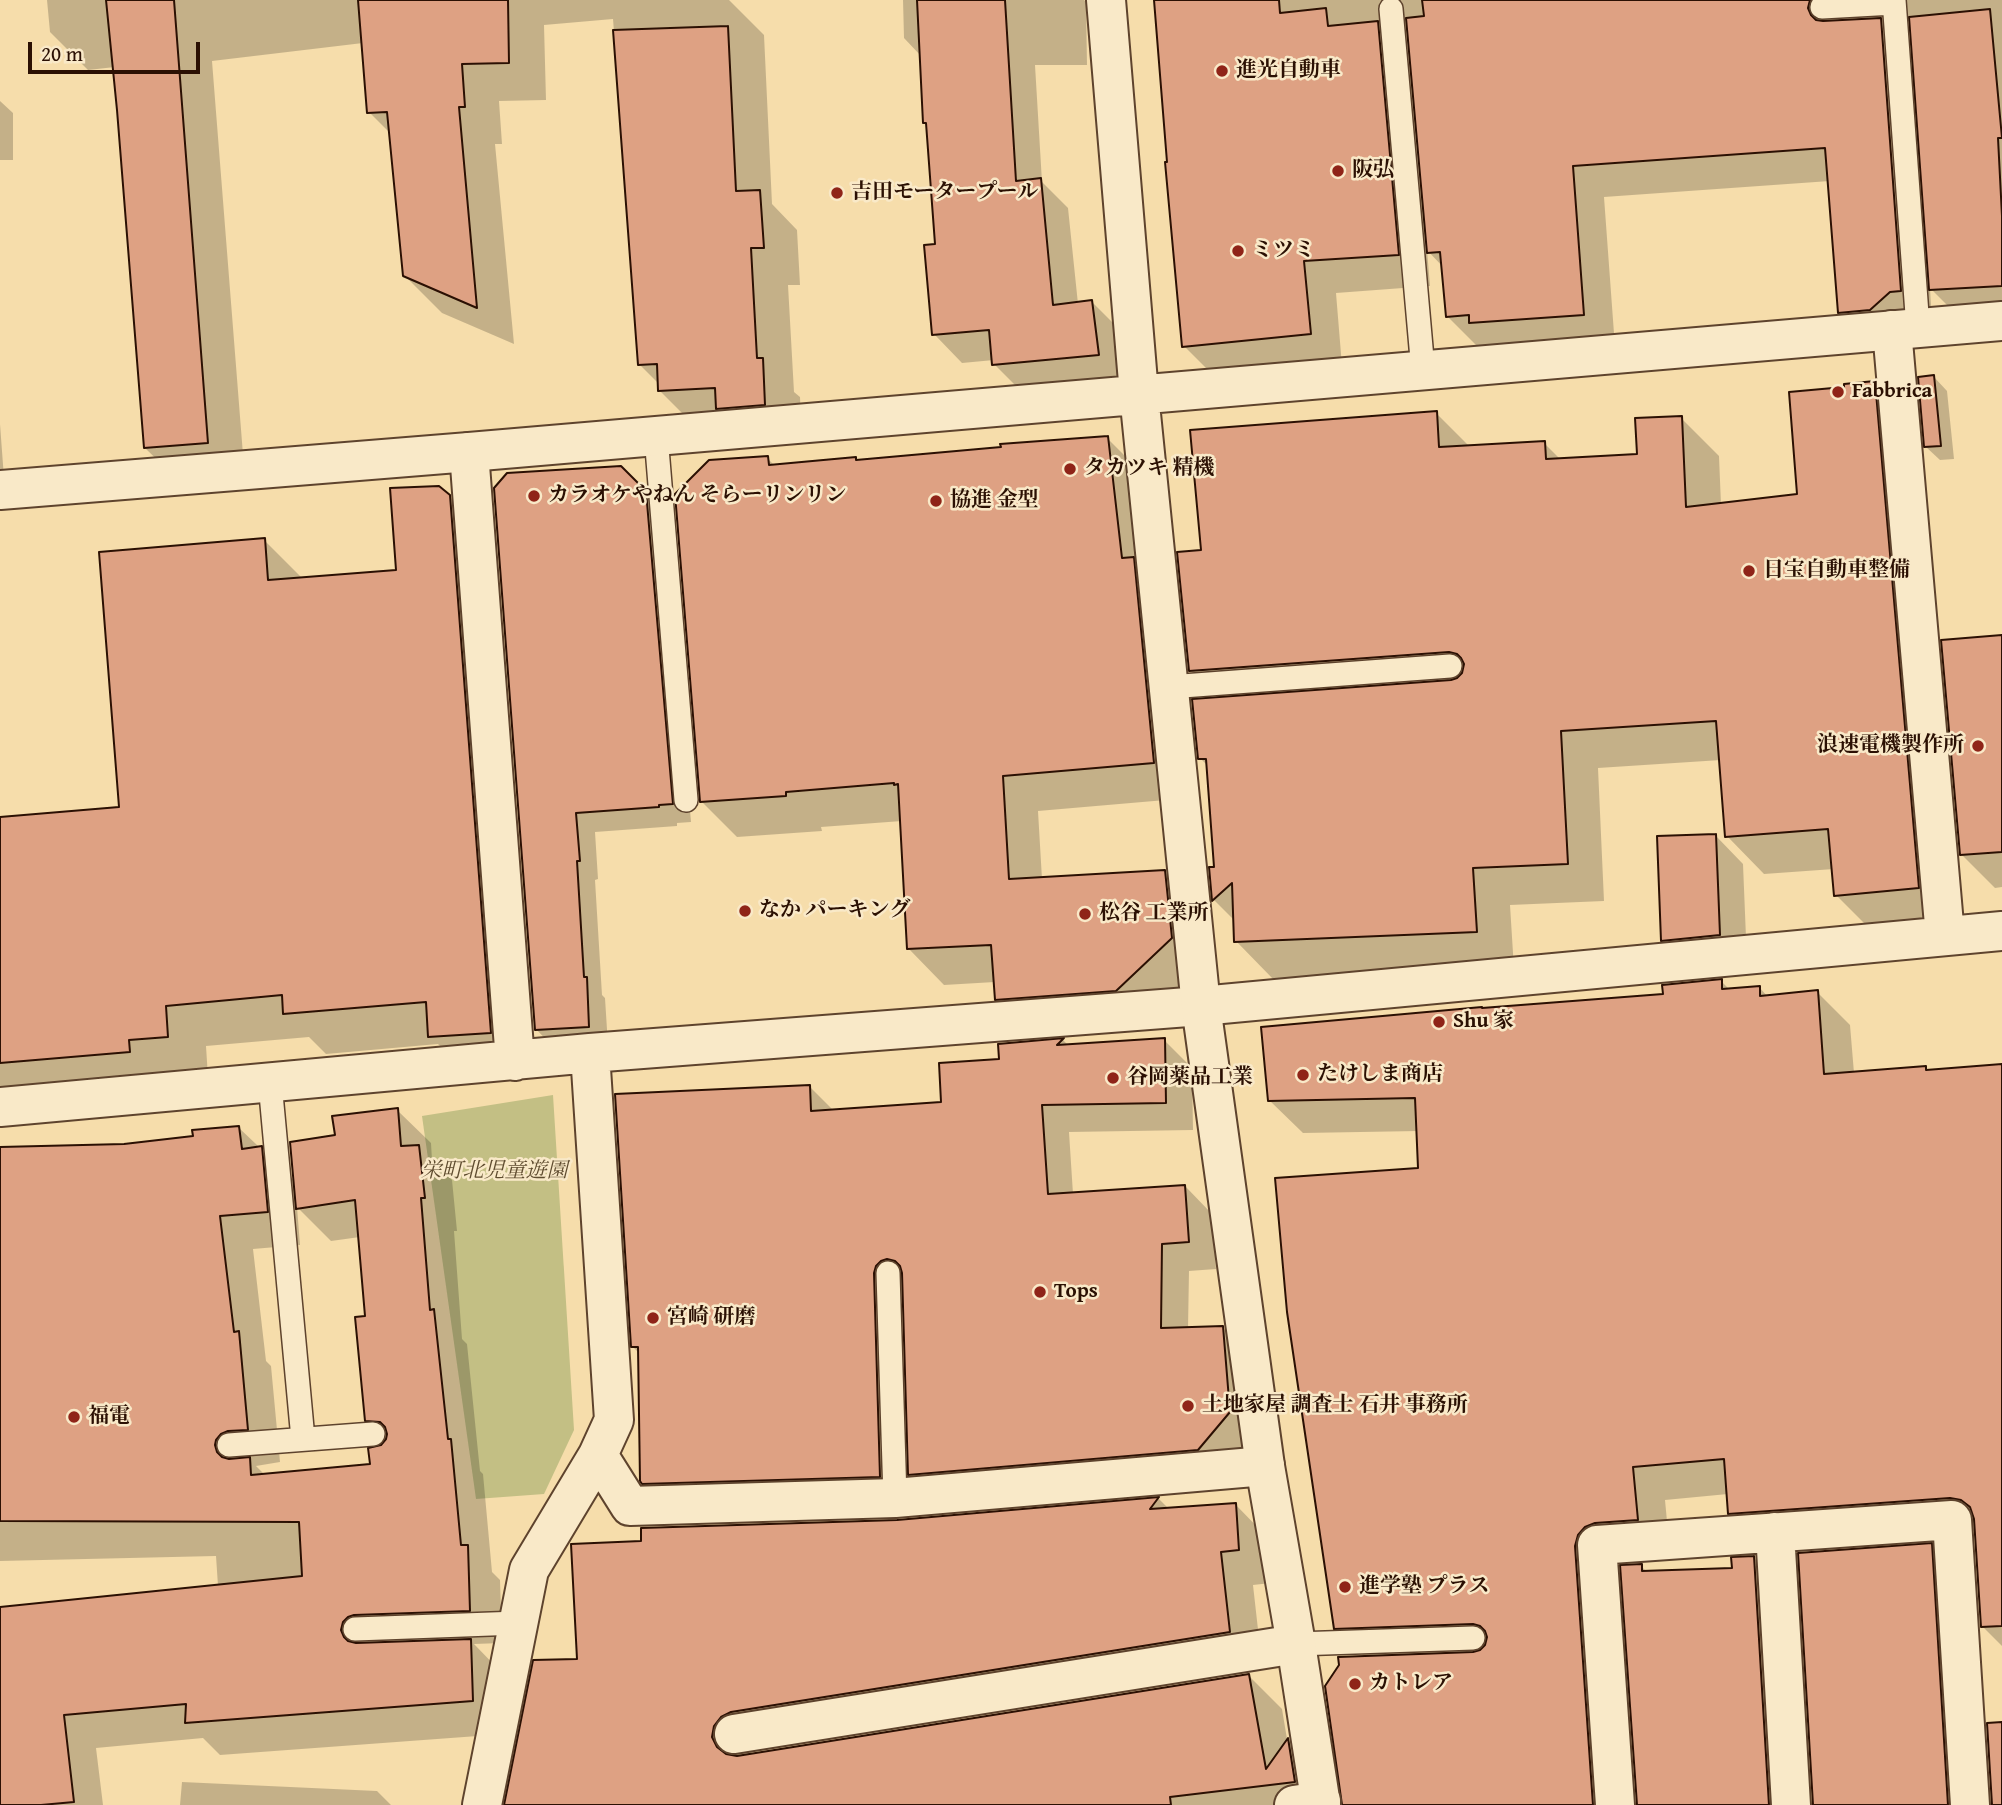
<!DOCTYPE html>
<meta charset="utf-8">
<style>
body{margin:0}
#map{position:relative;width:2002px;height:1805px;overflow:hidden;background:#f6ddab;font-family:"Gentium Book Plus",serif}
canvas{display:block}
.scale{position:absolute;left:28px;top:42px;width:172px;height:32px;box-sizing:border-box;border:4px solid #2b1003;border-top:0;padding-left:9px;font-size:21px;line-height:24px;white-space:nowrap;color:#2b1003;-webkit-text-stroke:5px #f9e9c8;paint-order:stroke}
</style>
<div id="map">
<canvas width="2002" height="1805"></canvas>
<div class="scale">20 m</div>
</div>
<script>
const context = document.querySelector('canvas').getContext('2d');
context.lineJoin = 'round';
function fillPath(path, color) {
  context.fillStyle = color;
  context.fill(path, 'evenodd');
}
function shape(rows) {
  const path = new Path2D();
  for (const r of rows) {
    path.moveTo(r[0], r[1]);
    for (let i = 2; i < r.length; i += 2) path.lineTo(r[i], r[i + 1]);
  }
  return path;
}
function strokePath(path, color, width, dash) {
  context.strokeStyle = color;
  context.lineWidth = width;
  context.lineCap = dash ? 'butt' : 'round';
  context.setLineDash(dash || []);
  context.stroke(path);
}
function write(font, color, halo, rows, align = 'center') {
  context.font = font + ' "Gentium Book Plus","Noto Serif JP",serif';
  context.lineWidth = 5;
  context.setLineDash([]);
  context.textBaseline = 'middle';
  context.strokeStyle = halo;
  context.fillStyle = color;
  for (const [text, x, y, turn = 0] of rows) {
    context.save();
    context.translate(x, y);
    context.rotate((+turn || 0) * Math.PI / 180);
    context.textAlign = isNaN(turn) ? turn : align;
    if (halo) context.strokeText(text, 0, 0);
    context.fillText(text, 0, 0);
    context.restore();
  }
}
fillPath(shape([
 [553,1095,574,1430,544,1494,476,1499,422,1116]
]), '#c3bf84');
fillPath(shape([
 [47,0,729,0,764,35,772,204,797,230,800,285,788,285,794,392,800,397,802,442,697,428,659,390,659,384,639,364,613,19,544,25,546,100,499,101,502,144,495,144,514,344,442,313,404,275,391,134,369,112,363,43,212,61,245,480,183,485,145,448,115,67,88,70,50,32],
 [903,0,1084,0,1086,2,1087,65,1035,65,1042,182,1068,208,1078,304,1092,302,1120,330,1126,382,1022,392,994,364,994,360,962,363,934,334,936,245,928,125,924,122,921,56,904,38],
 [1156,0,2002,0,2002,319,1963,321,1930,288,1932,323,1872,344,1840,312,1830,181,1604,197,1615,347,1479,348,1447,316,1443,267,1427,250,1430,286,1336,293,1342,366,1216,378,1184,346],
 [1911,21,1914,53,1884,23],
 [0,101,13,113,13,160,0,160],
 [1934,377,1947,391,1954,459,1940,460,1926,447],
 [1874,383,1911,421,1956,925,1874,933,1836,895,1834,869,1764,874,1727,836,1721,760,1598,768,1604,901,1510,905,1514,969,1273,979,1236,941,1235,921,1214,900,1211,869,1216,869,1209,767,1200,758,1219,699,1191,671,1203,551,1436,413,1470,447,1544,443,1561,460,1639,455,1681,418,1719,456,1721,505,1799,496,1846,389],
 [0,424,6,505,0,505],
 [1107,438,1143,474,1189,798,1038,811,1042,879,1165,872,1201,908,1207,975,1152,1026,1032,1035,996,999,995,982,944,985,909,949,902,821,821,827,822,831,737,837,701,801,767,458,775,466,855,459,858,461],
 [621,467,665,512,691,822,677,823,677,826,595,832,598,879,595,880,602,995,605,998,608,1045,555,1049,536,1029],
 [449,496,491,538,531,1073,471,1077,438,1044,326,1054,309,1037,206,1046,208,1077,0,1107,0,819,121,809,264,540,303,579,398,571],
 [2002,636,2002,887,1995,888,1962,855],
 [1716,836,1743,864,1747,962,1690,968,1662,940],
 [1721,981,1730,990,1759,987,1768,997,1817,992,1850,1025,1854,1073,1925,1067,1929,1072,2002,1066,2002,1646,1982,1626,1976,1531,1763,1546,1730,1513,1728,1494,1665,1500,1670,1553,1618,1560,1610,1570,1623,1805,1344,1805,1365,1657,1336,1628,1420,1169,1419,1131,1303,1133,1269,1100],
 [1063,1040,1069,1046,1164,1040,1192,1068,1193,1130,1069,1132,1073,1194,1185,1186,1212,1214,1216,1269,1189,1271,1188,1329,1223,1328,1251,1356,1257,1440,1226,1477,938,1502,910,1474,904,1293,901,1302,907,1504,671,1511,643,1483,640,1354,633,1347,809,1086,834,1111,943,1103,1000,1060,999,1045],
 [397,1110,431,1143,432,1160,452,1180,457,1231,454,1231,462,1339,467,1344,480,1471,483,1474,492,1572,500,1580,502,1643,474,1644,503,1674,505,1734,220,1755,203,1738,96,1748,103,1805,0,1805,0,1609,218,1586,216,1556,0,1561,0,1149,124,1146,195,1137,238,1127,295,1181,337,1137],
 [297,1207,331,1241,360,1237,367,1318,367,1420,387,1440,372,1466,266,1476,256,1466,280,1462,271,1366,266,1361,253,1249,300,1245],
 [1159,1499,1169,1509,1235,1504,1268,1538,1271,1583,1253,1585,1262,1665,754,1750,749,1755,1249,1676,1282,1709,1287,1739,1321,1773,1326,1805,505,1805,578,1660,643,1542],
 [1931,1545,1964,1578,1978,1805,1814,1805],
 [1754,1558,1787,1591,1800,1805,1638,1805,1641,1566,1648,1573,1734,1569],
 [182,1782,377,1791,391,1805,180,1805]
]), '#0003');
const building = shape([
 [106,0,174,0,208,443,144,448,117,110,106,0],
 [358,0,508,0,509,63,462,64,465,107,459,107,477,308,403,276,387,112,367,113,358,0],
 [917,0,1005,0,1016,181,1041,178,1053,305,1092,300,1099,355,992,365,989,330,932,335,924,245,935,244,926,123,923,123,917,0],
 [1154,0,1279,0,1280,13,1326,8,1328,26,1378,21,1399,255,1304,261,1311,334,1182,347,1165,162,1167,162,1154,0],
 [1422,0,1810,0,1808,8,1811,15,1816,20,1823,21,1881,18,1901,291,1890,292,1870,310,1838,313,1825,148,1573,166,1584,315,1469,323,1469,315,1446,317,1440,252,1427,253,1406,18,1424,16,1422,0],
 [1990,9,2002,138,1998,138,2002,216,2002,286,1929,290,1909,17,1990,9],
 [728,26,736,191,760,190,764,248,751,248,757,358,763,358,765,405,716,409,715,388,658,391,657,364,638,365,613,30,728,26],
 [1934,375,1941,446,1924,447,1918,377,1934,375],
 [1875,381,1919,888,1834,896,1828,829,1725,837,1716,721,1561,731,1568,864,1473,868,1477,932,1234,942,1232,883,1212,901,1209,867,1214,867,1206,759,1198,759,1192,699,1451,680,1457,678,1462,673,1464,664,1461,658,1457,654,1449,652,1189,671,1177,552,1201,550,1190,430,1437,411,1439,447,1545,441,1546,459,1637,454,1635,418,1682,416,1686,507,1797,494,1789,392,1844,387,1844,384,1875,381],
 [1108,436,1122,558,1134,557,1154,763,1003,776,1009,879,1165,870,1172,938,1116,991,995,1000,991,945,907,949,898,784,894,785,894,783,786,792,786,796,700,802,675,494,709,460,768,456,769,465,856,457,856,460,1001,447,1000,444,1108,436],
 [621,466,646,491,673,804,659,805,659,807,576,813,580,861,577,861,584,977,587,977,589,1027,535,1030,494,488,507,473,621,466],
 [439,486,450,495,491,1033,428,1037,426,1002,283,1014,282,995,166,1006,168,1037,129,1040,130,1052,0,1063,0,817,119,807,99,552,265,538,268,580,396,570,390,488,439,486],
 [2002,635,2002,852,1960,855,1941,640,2002,635],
 [1716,834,1720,935,1661,941,1657,836,1716,834],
 [1722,979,1722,989,1760,986,1760,996,1818,990,1824,1074,1926,1066,1926,1070,2002,1064,2002,1626,1981,1627,1974,1519,1970,1507,1961,1500,1950,1498,1728,1514,1724,1459,1633,1467,1638,1520,1595,1523,1585,1527,1578,1535,1575,1546,1593,1805,1342,1805,1325,1686,1339,1665,1338,1657,1473,1652,1480,1650,1485,1645,1487,1637,1485,1631,1480,1626,1473,1624,1334,1629,1287,1312,1275,1178,1418,1168,1415,1098,1268,1101,1261,1027,1482,1007,1482,1008,1663,994,1662,985,1722,979],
 [1064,1038,1057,1045,1165,1038,1166,1103,1042,1105,1048,1194,1185,1185,1189,1242,1162,1244,1161,1328,1223,1326,1230,1412,1198,1450,908,1475,902,1273,900,1266,895,1261,887,1259,881,1261,876,1266,874,1273,880,1477,642,1484,640,1481,638,1347,631,1347,615,1094,810,1085,811,1111,941,1102,939,1063,999,1059,998,1044,1064,1038],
 [398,1108,401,1146,419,1145,425,1198,421,1198,430,1310,434,1309,448,1439,451,1439,461,1545,468,1545,470,1611,354,1615,348,1617,343,1622,341,1630,344,1637,348,1641,356,1643,471,1639,473,1701,185,1723,186,1704,64,1715,74,1802,41,1805,0,1805,0,1607,302,1576,299,1522,0,1521,0,1147,124,1144,193,1136,192,1130,239,1126,242,1149,262,1146,268,1212,220,1216,234,1332,239,1331,248,1430,228,1431,221,1434,216,1440,215,1445,217,1452,222,1457,229,1459,250,1457,251,1475,370,1464,368,1448,381,1445,386,1439,387,1434,385,1427,380,1422,365,1421,355,1317,365,1316,355,1200,296,1209,290,1142,335,1135,332,1116,398,1108],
 [1159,1497,1150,1509,1236,1503,1239,1550,1221,1552,1230,1632,731,1712,721,1717,714,1726,712,1737,717,1747,726,1754,737,1756,1249,1674,1266,1769,1288,1738,1295,1782,1170,1797,1171,1805,504,1805,533,1660,577,1659,571,1544,641,1541,641,1528,897,1520,1159,1497],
 [1932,1543,1948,1805,1813,1805,1798,1553,1932,1543],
 [1754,1556,1769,1805,1637,1805,1620,1565,1642,1564,1642,1571,1732,1568,1731,1557,1754,1556],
 [2002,1722,2002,1805,1992,1805,1987,1723,2002,1722]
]);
fillPath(building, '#dea183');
strokePath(building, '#2b1003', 2);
const service = shape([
 [1894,0,1918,328],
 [1822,7,1894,3],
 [1391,9,1423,370],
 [656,436,686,800],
 [1169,687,1450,666],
 [270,1083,303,1439],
 [888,1273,895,1498],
 [229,1445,373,1434],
 [355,1629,518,1623],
 [1296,1644,1473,1638]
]);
const minor = shape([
 [1892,330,1945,936],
 [469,452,515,1061],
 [0,1107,590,1053,1201,1006,2002,931],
 [598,1455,630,1506,895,1498,1265,1466],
 [1775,1532,1791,1805],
 [734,1734,1296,1644],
 [482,1805,529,1570,598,1455,614,1420,590,1053],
 [1294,1805,1321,1801],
 [1615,1805,1597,1545,1952,1520,1970,1805]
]);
const tertiary = shape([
 [1106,0,1139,394,1201,1006,1265,1466,1296,1644,1321,1805],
 [0,490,469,452,2002,321]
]);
strokePath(service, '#5e432d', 26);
strokePath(minor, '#5e432d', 42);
strokePath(tertiary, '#5e432d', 42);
strokePath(service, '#f9e9c8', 23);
strokePath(minor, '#f9e9c8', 38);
strokePath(tertiary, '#f9e9c8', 38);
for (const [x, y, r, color] of [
 [1222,71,7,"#8f2418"],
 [1338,171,7,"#8f2418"],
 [837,193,7,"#8f2418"],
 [1238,251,7,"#8f2418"],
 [1838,392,7,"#8f2418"],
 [1070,469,7,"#8f2418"],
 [534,496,7,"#8f2418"],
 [936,501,7,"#8f2418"],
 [1749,571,7,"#8f2418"],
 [1978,746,7,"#8f2418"],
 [745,911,7,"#8f2418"],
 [1085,914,7,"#8f2418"],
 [1439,1022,7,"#8f2418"],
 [1303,1075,7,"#8f2418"],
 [1113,1078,7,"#8f2418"],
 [1040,1292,7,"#8f2418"],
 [653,1318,7,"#8f2418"],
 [1188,1406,7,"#8f2418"],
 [74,1417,7,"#8f2418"],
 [1345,1587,7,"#8f2418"],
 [1355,1684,7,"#8f2418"]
]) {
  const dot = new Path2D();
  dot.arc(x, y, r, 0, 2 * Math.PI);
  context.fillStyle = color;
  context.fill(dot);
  strokePath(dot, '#f9e9c8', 2.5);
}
write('bold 21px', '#2b1003', '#f9e9c8', [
 ["進光自動車",1236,71],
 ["阪弘",1352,171],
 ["吉田モータープール",851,193],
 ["ミツミ",1252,251],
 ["Fabbrica",1852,392],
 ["タカツキ 精機",1084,469],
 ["カラオケやねん そらーリンリン",548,496],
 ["協進 金型",950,501],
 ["日宝自動車整備",1763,571],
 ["浪速電機製作所",1964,746,"right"],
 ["なか パーキング",759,911],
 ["松谷 工業所",1099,914],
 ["Shu 家",1453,1022],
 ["たけしま商店",1317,1075],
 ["谷岡薬品工業",1127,1078],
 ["Tops",1054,1292],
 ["宮崎 研磨",667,1318],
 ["土地家屋 調査士 石井 事務所",1202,1406],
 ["福電",88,1417],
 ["進学塾 プラス",1359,1587],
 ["カトレア",1369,1684]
], 'left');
write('italic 21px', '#604d30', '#f9e9c8', [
 ["栄町北児童遊園",494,1172]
]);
</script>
